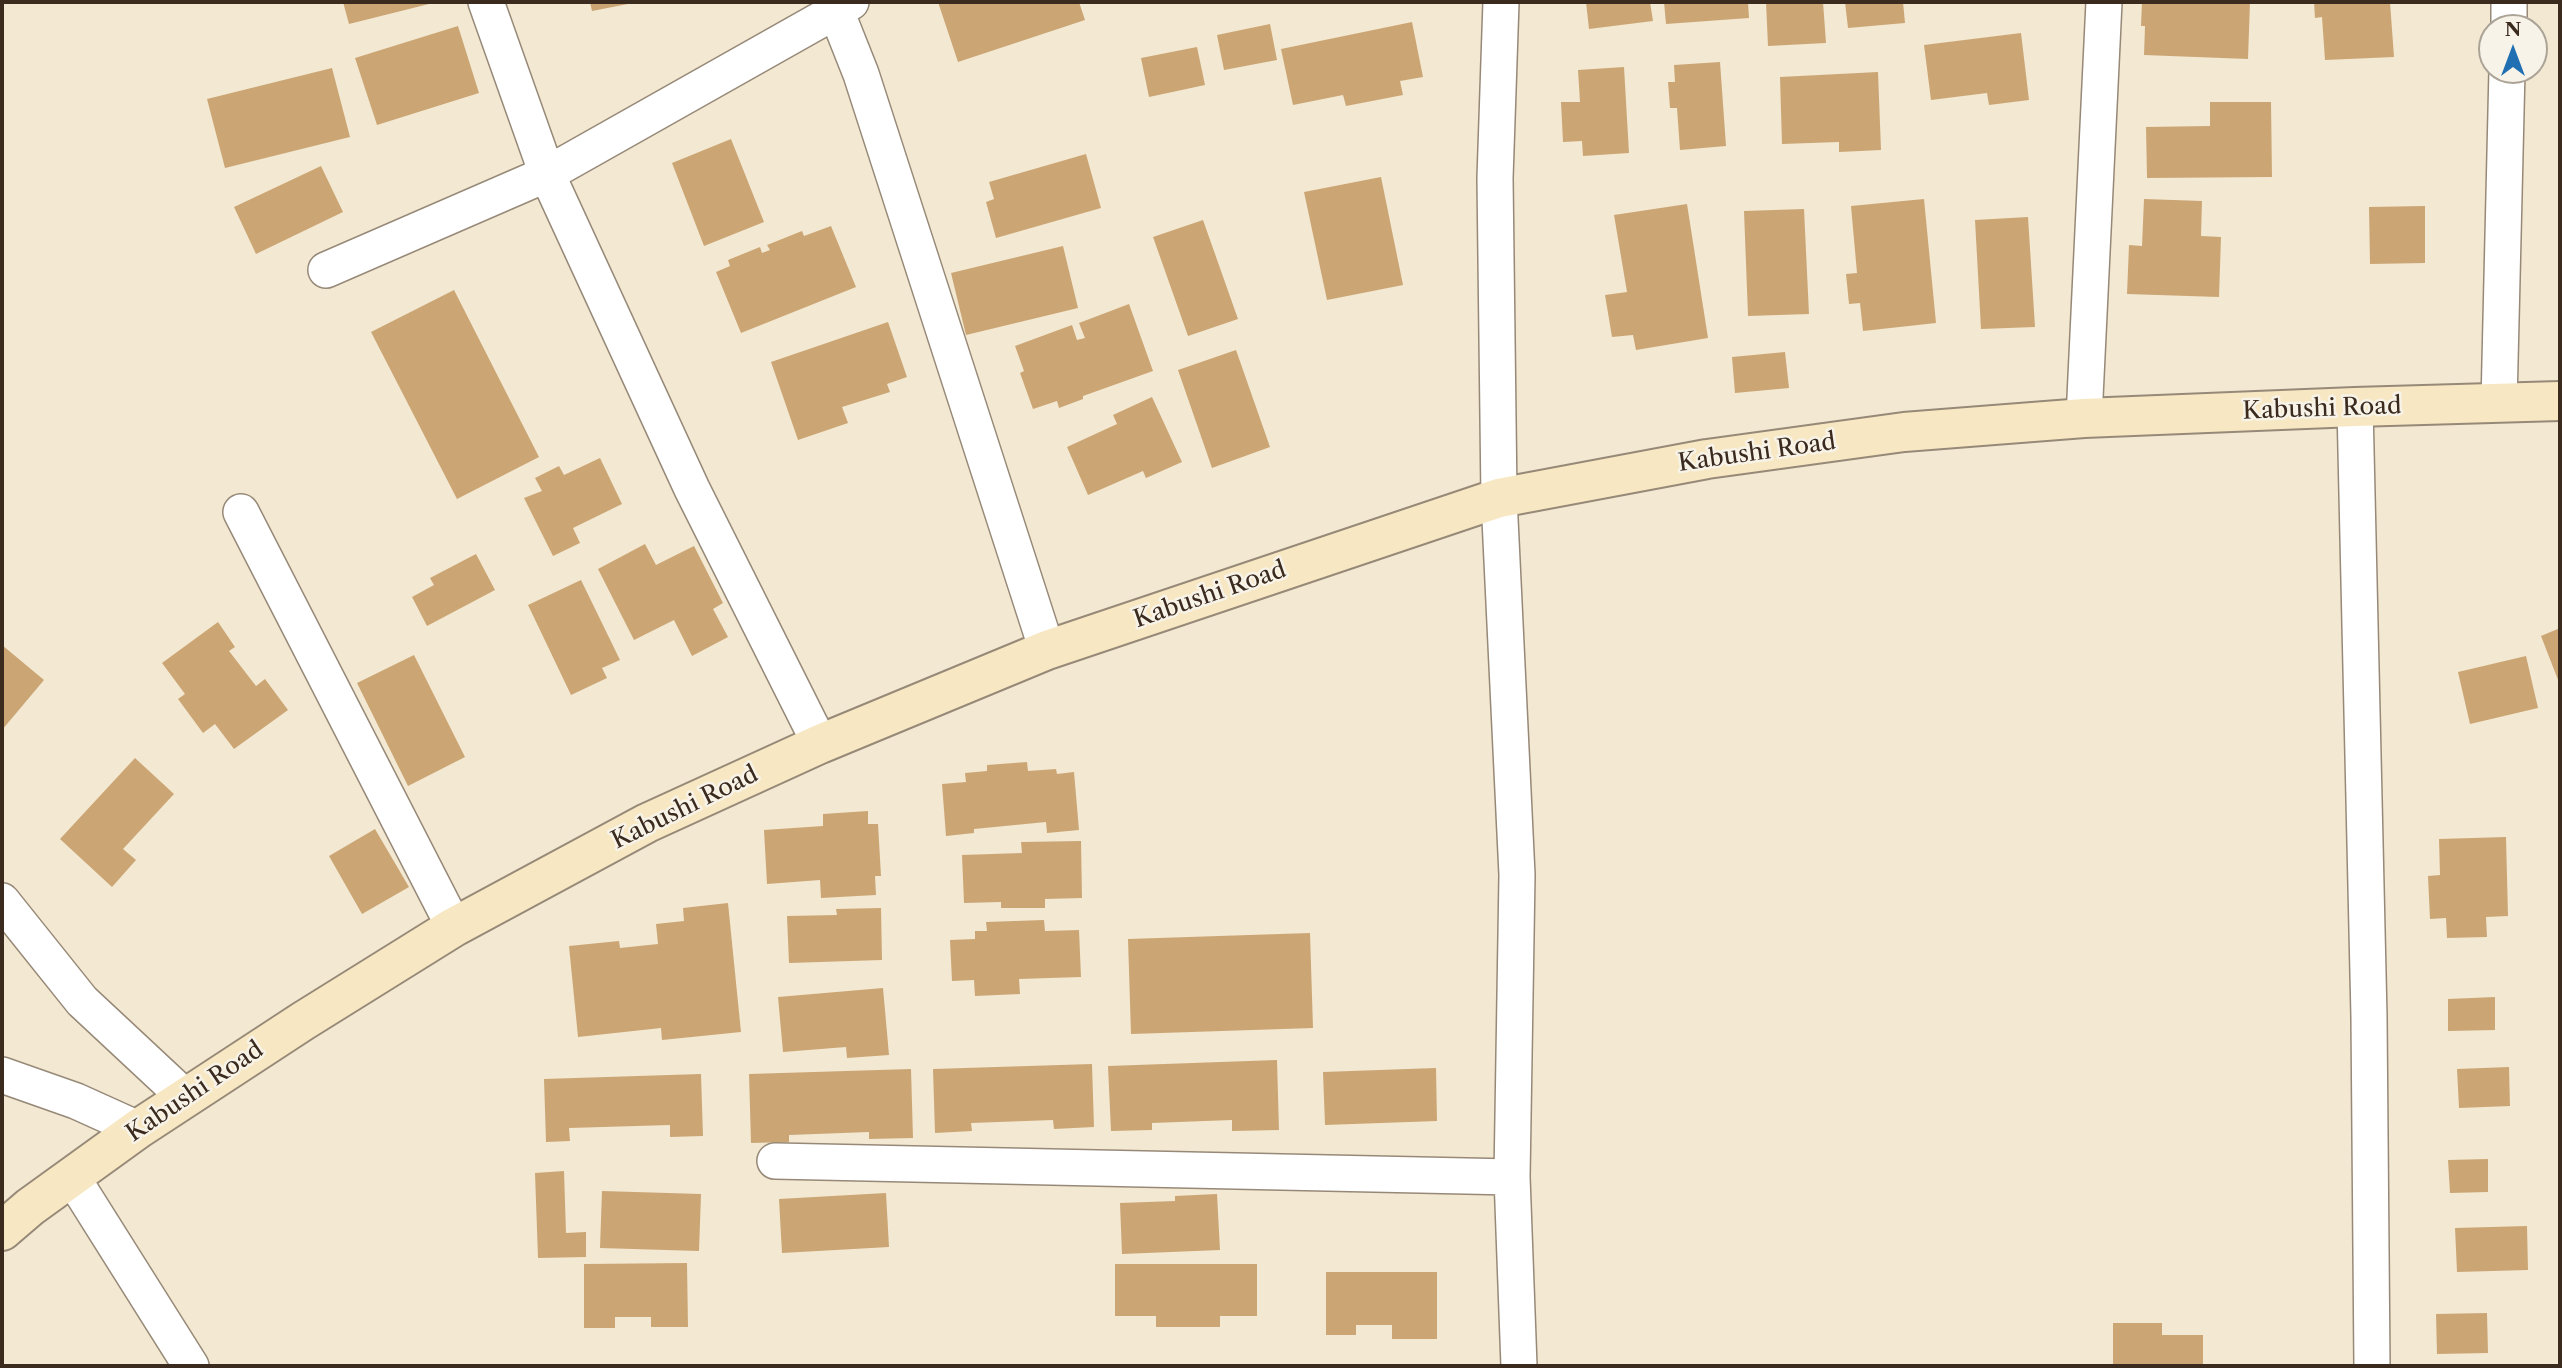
<!DOCTYPE html>
<style>
body{margin:0}
#map{position:relative;width:2562px;height:1368px;overflow:hidden;background:#f3e8d2;font-family:"Libre Caslon Text",serif}
canvas{display:block}
.frame{position:absolute;inset:0;border:4px solid #3b2a1e;pointer-events:none}
.north{position:absolute;left:2478px;top:14px;width:70px;height:70px;box-sizing:border-box;background:#f7f3e8;border:2px solid #aca397;border-radius:50%;rotate:0deg;font-size:19px;font-weight:700;line-height:28px;text-align:center;color:#3b2a1e}
.north::after{content:'';display:block;margin:auto;width:24px;height:32px;background:#1f6fb2;clip-path:polygon(50% 0,100% 100%,50% 72%,0 100%)}
</style>
<div id="map">
<canvas width="2562" height="1368"></canvas>
<div class="frame"></div>
<div class="north">N</div>
</div>
<script>
const context = document.querySelector('canvas').getContext('2d');
context.lineJoin = 'round';
function fillPath(path, color) {
  context.fillStyle = color;
  context.fill(path, 'evenodd');
}
function shape(rows) {
  const path = new Path2D();
  for (const r of rows) {
    path.moveTo(r[0], r[1]);
    for (let i = 2; i < r.length; i += 2) path.lineTo(r[i], r[i + 1]);
  }
  return path;
}
function strokePath(path, color, width, dash) {
  context.strokeStyle = color;
  context.lineWidth = width;
  context.lineCap = dash ? 'butt' : 'round';
  context.setLineDash(dash || []);
  context.stroke(path);
}
function write(font, color, halo, rows, align = 'center') {
  context.font = font + ' "Libre Caslon Text",serif';
  context.lineWidth = 5;
  context.setLineDash([]);
  context.textBaseline = 'middle';
  context.strokeStyle = halo;
  context.fillStyle = color;
  for (const [text, x, y, turn = 0] of rows) {
    context.save();
    context.translate(x, y);
    context.rotate((+turn || 0) * Math.PI / 180);
    context.textAlign = isNaN(turn) ? turn : align;
    if (halo) context.strokeText(text, 0, 0);
    context.fillText(text, 0, 0);
    context.restore();
  }
}
fillPath(shape([
 [343,2,433,2,433,3,349,24],
 [590,2,633,2,633,3,592,11],
 [938,2,1079,2,1085,20,958,62],
 [1586,2,1650,2,1653,21,1589,29],
 [1664,2,1748,2,1749,18,1666,24],
 [1766,2,1823,2,1826,43,1768,46],
 [1845,2,1903,2,1905,23,1848,28],
 [2142,2,2250,2,2248,59,2144,55,2145,26,2141,26],
 [2314,2,2390,2,2394,57,2325,60,2322,17,2315,18],
 [1412,22,1423,77,1400,81,1403,95,1346,106,1343,95,1293,105,1281,49],
 [1270,24,1277,60,1224,70,1217,35],
 [458,26,479,93,377,125,355,58],
 [2021,33,2029,100,1989,105,1987,93,1931,100,1924,45],
 [1197,47,1205,85,1149,97,1141,58],
 [1720,62,1726,146,1680,150,1677,108,1670,108,1668,82,1675,82,1674,65],
 [1624,67,1629,153,1583,156,1582,141,1563,142,1561,102,1580,102,1578,70],
 [332,68,350,137,225,168,207,99],
 [1878,72,1881,150,1839,152,1839,142,1782,144,1780,77],
 [2210,102,2271,102,2272,177,2147,178,2146,127,2210,126],
 [731,139,764,222,704,246,672,163],
 [1086,154,1101,208,996,238,986,202,994,199,989,182],
 [321,166,343,212,256,254,234,207],
 [1381,177,1403,285,1327,300,1304,192],
 [1924,199,1936,323,1863,331,1860,303,1849,304,1846,274,1857,273,1851,206],
 [2144,199,2202,201,2201,236,2221,237,2219,297,2127,294,2129,245,2142,246],
 [1687,204,1708,338,1636,350,1633,335,1612,337,1605,295,1627,292,1614,215],
 [2425,206,2425,263,2370,264,2369,207],
 [1804,209,1809,314,1748,316,1744,211],
 [2028,217,2035,327,1981,329,1975,220],
 [1203,220,1238,319,1188,336,1153,237],
 [831,226,856,287,741,333,716,272,730,266,728,260,760,247,762,253,770,250,767,245,802,231,804,236],
 [1063,246,1078,308,966,335,951,273],
 [454,290,539,457,457,499,371,332],
 [1129,304,1153,371,1083,396,1083,399,1059,408,1057,401,1033,409,1020,373,1024,371,1015,346,1072,325,1077,340,1085,338,1079,323],
 [888,322,907,377,887,384,890,392,842,407,848,423,798,440,771,362],
 [1236,350,1270,447,1212,468,1178,370],
 [1785,352,1789,388,1735,393,1732,357],
 [1152,397,1182,462,1146,478,1143,471,1088,495,1067,447,1117,424,1113,415],
 [600,458,622,504,573,528,580,543,553,556,524,498,542,491,535,478,559,466,564,475],
 [645,544,656,565,694,546,723,603,713,609,728,637,692,656,674,620,634,640,598,569],
 [476,554,495,590,427,626,412,597,434,585,430,578],
 [581,580,620,660,602,668,607,678,571,695,528,605],
 [218,622,235,647,229,651,256,686,265,679,288,710,234,749,215,724,203,733,178,699,185,694,162,663],
 [2560,628,2560,685,2541,636],
 [2,645,44,680,2,730],
 [414,655,465,757,408,786,357,683],
 [2526,656,2538,708,2470,724,2458,672],
 [135,758,174,794,123,849,136,860,112,887,60,839],
 [1027,762,1028,771,1056,769,1057,774,1074,772,1079,830,1047,833,1046,822,974,829,974,833,946,836,942,784,966,782,965,773,987,771,987,765],
 [868,811,868,824,878,824,881,876,875,876,876,895,821,898,820,880,767,884,764,830,823,826,823,814],
 [375,829,409,887,362,914,329,856],
 [2506,837,2508,916,2486,917,2487,937,2447,938,2446,918,2430,919,2428,876,2440,875,2439,839],
 [1081,841,1082,898,1045,899,1045,908,1001,908,1001,902,964,903,962,855,1022,853,1021,842],
 [728,903,741,1032,662,1040,661,1028,578,1037,569,946,619,941,620,948,658,944,656,924,684,921,683,908],
 [881,908,882,960,789,963,787,916,837,915,836,909],
 [1044,920,1045,931,1079,930,1081,977,1019,979,1020,994,975,996,974,980,952,981,950,940,975,939,975,931,987,931,986,922],
 [1310,933,1313,1028,1131,1034,1128,939],
 [883,988,889,1055,847,1058,846,1047,783,1052,778,997],
 [2495,997,2495,1030,2448,1031,2448,999],
 [1277,1060,1279,1130,1232,1131,1232,1120,1152,1123,1152,1130,1111,1131,1108,1066],
 [1092,1064,1094,1127,1054,1129,1053,1120,971,1123,972,1131,935,1133,933,1069],
 [2509,1067,2510,1106,2459,1108,2457,1069],
 [1436,1068,1437,1121,1325,1125,1323,1072],
 [911,1069,913,1138,869,1139,869,1132,789,1135,789,1142,751,1143,749,1074],
 [701,1074,703,1136,670,1137,670,1125,569,1128,570,1141,546,1142,544,1079],
 [2488,1159,2488,1192,2450,1193,2448,1160],
 [564,1171,566,1233,586,1232,586,1257,538,1258,535,1173],
 [602,1191,701,1194,699,1251,600,1248],
 [886,1193,889,1247,782,1253,779,1199],
 [1217,1194,1220,1250,1122,1254,1120,1203,1175,1201,1175,1196],
 [2527,1226,2528,1270,2457,1272,2455,1228],
 [687,1263,688,1327,651,1327,651,1317,615,1317,615,1328,584,1328,584,1264],
 [1115,1264,1257,1264,1257,1316,1220,1316,1220,1327,1156,1327,1156,1316,1115,1316],
 [1326,1272,1437,1272,1437,1339,1392,1339,1392,1325,1356,1325,1356,1335,1326,1335],
 [2487,1313,2488,1353,2437,1354,2436,1314],
 [2113,1323,2162,1323,2162,1335,2203,1335,2203,1366,2113,1366]
]), '#cba674');
const minor = shape([
 [486,2,547,174,692,489,820,744],
 [851,2,836,11,861,74,1047,650],
 [1501,2,1495,178,1499,498,1517,875,1512,1177,1519,1366],
 [2509,28,2509,2],
 [326,270,547,174,836,11],
 [2499,403,2507,70],
 [2355,407,2369,1017,2372,1366],
 [2084,418,2104,2],
 [241,512,454,927],
 [2,901,82,1001,186,1098],
 [2,1075,76,1101,138,1129],
 [775,1161,1512,1177],
 [72,1177,191,1366]
]);
const secondary = shape([
 [2,1231,30,1207,138,1129,303,1021,454,927,647,823,820,744,1047,650,1499,498,1707,459,1904,432,2084,418,2355,407,2560,401]
]);
strokePath(minor, '#978978', 38);
strokePath(secondary, '#978978', 42);
strokePath(minor, '#fff', 35);
strokePath(secondary, '#f7e8c3', 38);
write('24px', '#3b2a1e', '#f7f3e8', [
 ["Kabushi Road",2322,409,-2],
 ["Kabushi Road",1757,453,-8],
 ["Kabushi Road",1210,595,-19],
 ["Kabushi Road",685,808,-26],
 ["Kabushi Road",195,1092,-34]
]);
</script>
